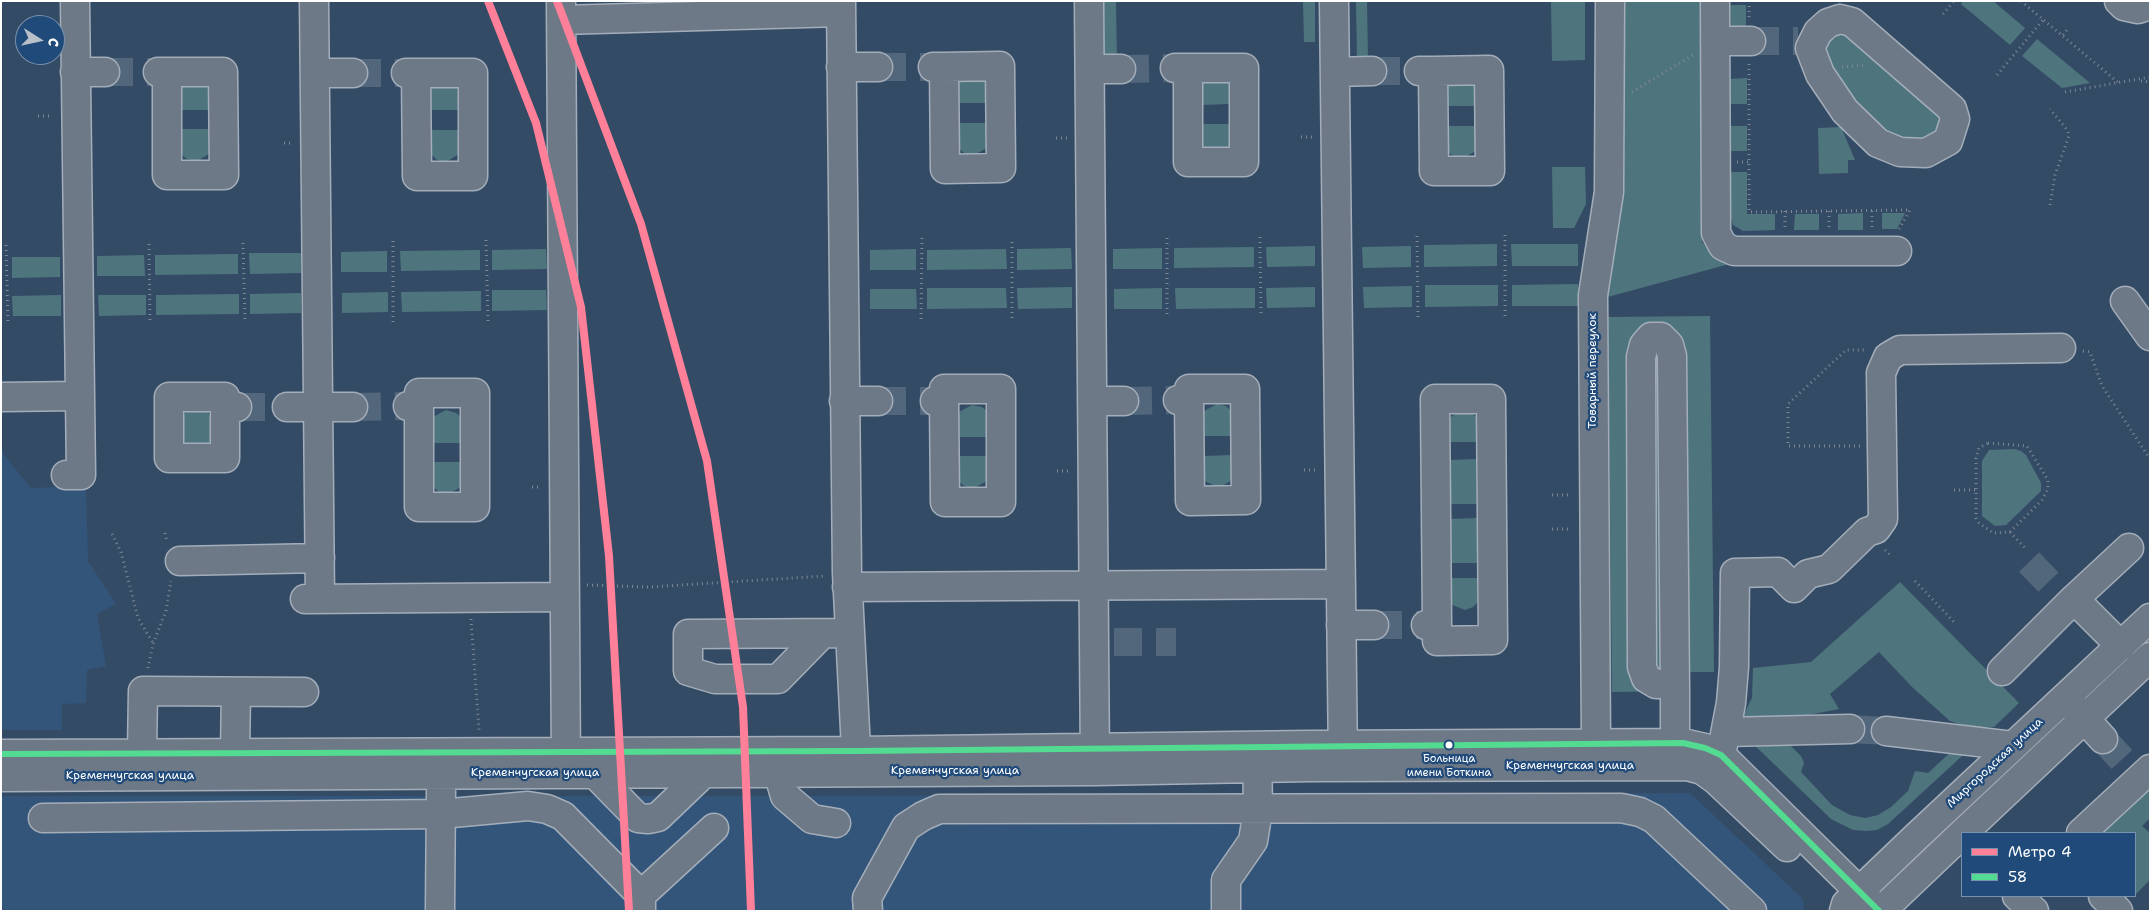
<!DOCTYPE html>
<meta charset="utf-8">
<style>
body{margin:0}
#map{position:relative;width:2151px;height:912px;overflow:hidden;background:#344b65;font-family:"Shantell Sans",sans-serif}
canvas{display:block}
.frame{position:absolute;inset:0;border:2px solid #fff;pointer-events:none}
.legend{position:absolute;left:1961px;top:832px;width:175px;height:65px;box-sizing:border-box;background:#1f4a7a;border:1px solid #7992af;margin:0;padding:6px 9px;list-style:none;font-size:15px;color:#fff}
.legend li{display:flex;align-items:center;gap:10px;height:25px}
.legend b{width:25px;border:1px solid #7992af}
.north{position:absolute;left:15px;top:15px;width:50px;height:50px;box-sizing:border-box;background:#1f4a7a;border:1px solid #7992af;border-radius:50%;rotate:100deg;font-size:14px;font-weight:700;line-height:20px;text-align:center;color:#fff}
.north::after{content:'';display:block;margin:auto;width:18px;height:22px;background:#b8c0c9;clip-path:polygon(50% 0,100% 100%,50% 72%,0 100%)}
</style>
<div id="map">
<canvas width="2151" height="912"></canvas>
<div class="frame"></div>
<ul class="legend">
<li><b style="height:6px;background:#ff8098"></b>Метро 4</li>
<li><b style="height:6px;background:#53dc91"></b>58</li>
</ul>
<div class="north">С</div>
</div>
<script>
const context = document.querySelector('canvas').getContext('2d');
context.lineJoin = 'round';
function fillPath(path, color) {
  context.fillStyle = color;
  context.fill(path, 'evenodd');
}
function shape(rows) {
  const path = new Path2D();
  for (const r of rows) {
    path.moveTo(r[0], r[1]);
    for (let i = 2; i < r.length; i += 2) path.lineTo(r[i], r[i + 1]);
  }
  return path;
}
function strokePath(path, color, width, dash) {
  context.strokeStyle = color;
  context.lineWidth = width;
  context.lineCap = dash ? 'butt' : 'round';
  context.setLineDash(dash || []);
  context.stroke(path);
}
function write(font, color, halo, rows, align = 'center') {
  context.font = font + ' "Shantell Sans",sans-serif';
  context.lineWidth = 4.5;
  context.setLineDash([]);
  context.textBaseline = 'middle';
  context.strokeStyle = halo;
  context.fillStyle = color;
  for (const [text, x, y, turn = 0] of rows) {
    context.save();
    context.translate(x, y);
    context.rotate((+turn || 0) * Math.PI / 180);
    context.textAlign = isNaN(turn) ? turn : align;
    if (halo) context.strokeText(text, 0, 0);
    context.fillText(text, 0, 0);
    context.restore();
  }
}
fillPath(shape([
 [1,451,31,488,86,486,88,561,116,604,97,614,106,666,87,670,86,703,62,704,62,730,1,730],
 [1690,793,1801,897,1804,903,1803,911,1,911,1,796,785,796]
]), '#33557a');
fillPath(shape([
 [1104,1,1116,1,1117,60,1104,60],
 [1303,1,1315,1,1315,42,1304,42],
 [1356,1,1367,1,1368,61,1357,61],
 [1551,1,1585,1,1585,60,1552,61],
 [1622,1,1700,1,1702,242,1714,254,1733,263,1604,298],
 [1963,1,1993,1,2025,28,2010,45,1961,4],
 [1730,5,1746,5,1746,31,1731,31],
 [1834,32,1849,32,1941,110,1941,126,1933,139,1901,142,1881,133,1852,105,1824,57,1827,42],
 [2037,39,2090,83,2062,88,2022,56],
 [958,78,986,78,986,103,959,103],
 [1747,78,1747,104,1730,104,1729,79],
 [1229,79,1229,104,1202,105,1202,80],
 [1474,81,1475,106,1447,106,1447,82],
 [209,84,209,110,181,110,181,85],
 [431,85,458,85,458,110,431,110],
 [959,123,986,123,987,148,974,155,964,153,960,149],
 [1203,124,1230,124,1230,149,1203,150],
 [1448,126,1475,126,1476,151,1463,158,1453,156,1448,152],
 [1730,126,1747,126,1747,151,1730,151],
 [1841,127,1855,160,1848,160,1848,173,1819,174,1818,128],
 [182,129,209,129,209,154,197,161,187,159,182,155],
 [431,130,459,130,459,154,446,162,437,160,432,155],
 [1552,167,1585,167,1586,204,1574,228,1553,228],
 [1730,172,1747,172,1747,214,1775,214,1775,230,1743,231,1733,225,1731,218],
 [1863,213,1863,230,1838,230,1838,214],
 [1882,213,1905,213,1897,229,1882,229],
 [1795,214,1819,214,1819,230,1794,230],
 [1497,244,1497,266,1424,267,1424,245],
 [1511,244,1578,244,1578,266,1512,266],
 [1315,246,1315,266,1267,267,1266,247],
 [1411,246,1411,267,1363,268,1362,247],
 [1254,247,1254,267,1174,268,1174,248],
 [1071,248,1072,269,1017,270,1017,249],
 [1162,248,1162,269,1113,269,1113,249],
 [546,249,547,269,492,270,492,250],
 [916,249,916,270,870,270,870,250],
 [1006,249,1007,269,927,270,927,250],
 [480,250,480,270,401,271,400,251],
 [387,251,387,272,341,272,341,252],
 [301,253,301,273,250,274,249,253],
 [238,254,238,274,155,275,155,255],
 [144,255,145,276,97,276,97,256],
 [12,257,60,257,60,277,12,278],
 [1578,284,1578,306,1512,306,1512,285],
 [1425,285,1498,285,1498,306,1425,307],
 [1412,286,1412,307,1364,308,1363,287],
 [1072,287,1072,308,1018,309,1017,288],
 [1315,287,1315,307,1267,308,1266,288],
 [927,288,1006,288,1007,308,927,309],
 [1162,288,1162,309,1114,309,1114,289],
 [1175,288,1255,288,1255,308,1176,309],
 [870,289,916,289,917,309,870,309],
 [492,290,546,290,547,310,492,311],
 [481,291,481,311,402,312,401,292],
 [388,292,388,312,342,313,342,293],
 [301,293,301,313,250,314,250,294],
 [239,294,239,314,156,315,156,295],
 [61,295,61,316,13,316,12,296],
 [98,295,146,295,146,315,99,316],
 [1710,316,1714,672,1680,672,1680,691,1612,692,1608,317],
 [1217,404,1226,406,1231,411,1231,436,1204,436,1204,411],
 [972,405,982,407,987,411,986,437,959,437,959,412],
 [193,408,207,410,211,418,212,436,209,444,203,448,190,446,184,442,183,418,186,411],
 [446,410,456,413,461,417,461,443,433,443,433,417],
 [1462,410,1472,413,1476,417,1476,442,1449,442,1449,418],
 [2015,449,2021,451,2026,455,2041,483,2041,491,2006,525,1995,526,1982,516,1982,461,1989,450],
 [1231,455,1232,480,1219,488,1205,481,1204,456],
 [959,456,987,456,987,481,974,488,964,486,960,482],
 [1476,459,1477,504,1449,504,1449,460],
 [434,462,461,462,461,487,448,494,439,492,434,488],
 [1477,518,1477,563,1450,563,1449,519],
 [1450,578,1477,578,1477,603,1473,607,1465,610,1450,604],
 [1900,582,2019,703,1994,727,1968,727,1950,721,1912,687,1879,652,1830,694,1839,709,1788,719,1740,722,1752,698,1753,668,1811,662],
 [1747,738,1789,744,1801,756,1804,763,1801,772,1832,805,1850,815,1865,818,1878,815,1891,807,1908,791,1915,771,1928,773,1955,748,1973,746,1888,824,1877,830,1867,831,1853,830,1831,819],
 [2150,787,2150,818,2142,826,2150,833,2150,880,2135,895,2135,833,2102,833]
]), '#4e757e');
strokePath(shape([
 [1751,41,1798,41],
 [878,67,933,67],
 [1121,69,1175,68],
 [1372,71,1419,71],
 [105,72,158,72],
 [353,73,406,73],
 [878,401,935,401],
 [1124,401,1178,400],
 [237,407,287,407],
 [353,407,408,406],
 [2029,562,2056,590],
 [1374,625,1426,625],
 [1114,642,1176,642],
 [1850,729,1886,731],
 [2103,739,2127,765]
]), '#52667c', 28, [28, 14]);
const minor = shape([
 [314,1,320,599],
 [561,1,566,767],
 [841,1,847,573,857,769],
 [1089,1,1095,767],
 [1334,1,1343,762],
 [1715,1,1716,233,1723,246,1734,251,1897,251],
 [2119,1,2124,6,2138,9,2150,5],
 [1840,19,1852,22,1952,109,1955,119,1948,141,1926,153,1900,152,1878,143,1845,111,1820,74,1810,48,1818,32,1828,23,1840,19],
 [561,20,841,12],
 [1715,41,1751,41],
 [841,67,878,67],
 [933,67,944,67,945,169,1001,168,1000,66,944,67],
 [1175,68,1188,68,1188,162,1244,162,1244,68,1188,68],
 [1090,69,1121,69],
 [1419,71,1433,71,1434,171,1490,171,1489,70,1433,71],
 [75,72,105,72],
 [158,72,167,72,167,175,224,175,223,72,167,72],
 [1335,72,1372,71],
 [315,73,353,73],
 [406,73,416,73,417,176,473,176,473,73,416,73],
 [2125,301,2150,336],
 [1,397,79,396],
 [1178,400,1189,400,1190,501,1246,500,1245,389,1189,389,1189,400],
 [844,401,878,401],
 [935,401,944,401,945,502,1001,502,1001,389,944,389,944,401],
 [1092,401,1124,401],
 [408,406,419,406,419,507,475,507,475,393,419,393,419,406],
 [225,407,225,458,169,458,169,397,225,397,225,407,237,407],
 [287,407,353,407],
 [66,475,81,475,75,1],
 [180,561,320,558],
 [847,587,1341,584],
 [305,599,563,597],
 [1341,625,1374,625],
 [1426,625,1437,625,1435,399,1491,399,1493,640,1437,641,1437,625],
 [822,634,778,679,715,679,688,671,688,634,850,633],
 [2121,646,2074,599,2129,548],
 [2002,671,2074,599],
 [1675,684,1656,684,1646,678,1642,667,1641,357,1644,345,1651,337,1661,337,1669,345,1672,356,1675,691,1675,743],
 [2072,705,2103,739],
 [1886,731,2013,746],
 [1726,732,1850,729],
 [1596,743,1593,295,1609,192,1610,1],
 [142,753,143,691,304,692],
 [235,753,236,692],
 [1,754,856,751,1310,745,1683,743,1705,748,1721,755,1879,911],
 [1721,755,1731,703,1734,667,1735,573,1778,572,1794,588,1808,574,1829,569,1867,532,1876,529,1883,519,1881,373,1888,357,1900,350,2061,348],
 [593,772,638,818,648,819,658,817,705,772],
 [778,772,785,796,812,819,836,823],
 [1,777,1095,771,1310,767,1687,766,1702,770,1716,780,1787,847],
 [43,818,441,814,528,806,547,809,563,816,641,895,641,911],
 [1963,833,2150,657],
 [2081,833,2150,769],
 [641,895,714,828],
 [2017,896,2034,911],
 [2103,896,2118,911],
 [440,911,441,791],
 [868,911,867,898,906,827,923,816,939,809,1621,808,1640,812,1654,819,1752,911],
 [1226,911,1226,880,1253,841,1258,810,1257,750],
 [1844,911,1846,904,1916,837,2150,618],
 [1881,911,1962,834]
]);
strokePath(minor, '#a4aeba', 31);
strokePath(shape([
 [1749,1,1749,18],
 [2021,1,2120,84],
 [1943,14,1954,1],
 [2063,35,2067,30],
 [1749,64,1749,212,1910,210,1899,229],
 [1842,67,1866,65],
 [1997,75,2043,20],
 [2141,81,2150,82],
 [1632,92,1693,55],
 [2065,92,2150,77],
 [38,116,53,116],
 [1301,137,1312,137],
 [1056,138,1068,138],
 [284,143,294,143],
 [1737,162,1749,162],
 [2050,205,2055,175,2069,136,2068,131,2050,109],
 [1785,227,1785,211],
 [1829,227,1829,211],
 [1872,227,1872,211],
 [1505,235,1505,317],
 [1417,236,1418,317],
 [1260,237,1261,317],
 [1167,238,1167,318],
 [486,240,488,321],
 [393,241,393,322],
 [243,243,245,323],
 [149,244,150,323],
 [6,245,8,324],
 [1012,318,1012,239],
 [921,319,922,238],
 [2083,351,2090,352,2102,386,2150,459],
 [1988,443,2027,446,2048,480,2048,489,2042,500,2010,532,1993,533,1979,523,1976,518,1976,458,1979,448,1988,443],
 [1860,446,1788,446,1788,404,1846,350,1866,350],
 [1304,470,1316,470],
 [1057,471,1069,471],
 [532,487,541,487],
 [1954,490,1976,490],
 [1552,495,1571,495],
 [1552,529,1571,529],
 [2010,532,2025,548],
 [165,533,167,542],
 [112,534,121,552,138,618,153,643],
 [1885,550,1891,556],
 [1915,581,1955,623],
 [587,585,648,587,825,576],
 [471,619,479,730],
 [148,668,153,644,166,611,171,581]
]), '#7e8895', 3, [1, 4]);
strokePath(minor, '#6d7986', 28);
strokePath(shape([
 [1,754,856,751,1683,743,1705,748,1721,755,1879,911]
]), '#53dc91', 6);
strokePath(shape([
 [488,1,536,123,581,307,609,556,629,911],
 [557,1,641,224,707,461,743,707,751,911]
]), '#ff8098', 8);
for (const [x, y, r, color] of [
 [1449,745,4.5,"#fff"]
]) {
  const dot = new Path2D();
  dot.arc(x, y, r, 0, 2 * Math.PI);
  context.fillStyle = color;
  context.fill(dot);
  strokePath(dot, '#1f4a7a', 2);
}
write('11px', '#fff', '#1f4a7a', [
 ["Больница",1449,759],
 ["имени Боткина",1449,773]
]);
write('12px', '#fff', '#1f4a7a', [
 ["Товарный переулок",1593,371,-90],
 ["Миргородская улица",1995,763,-43],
 ["Кременчугская улица",1570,766],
 ["Кременчугская улица",955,771],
 ["Кременчугская улица",535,773],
 ["Кременчугская улица",130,776]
]);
</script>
